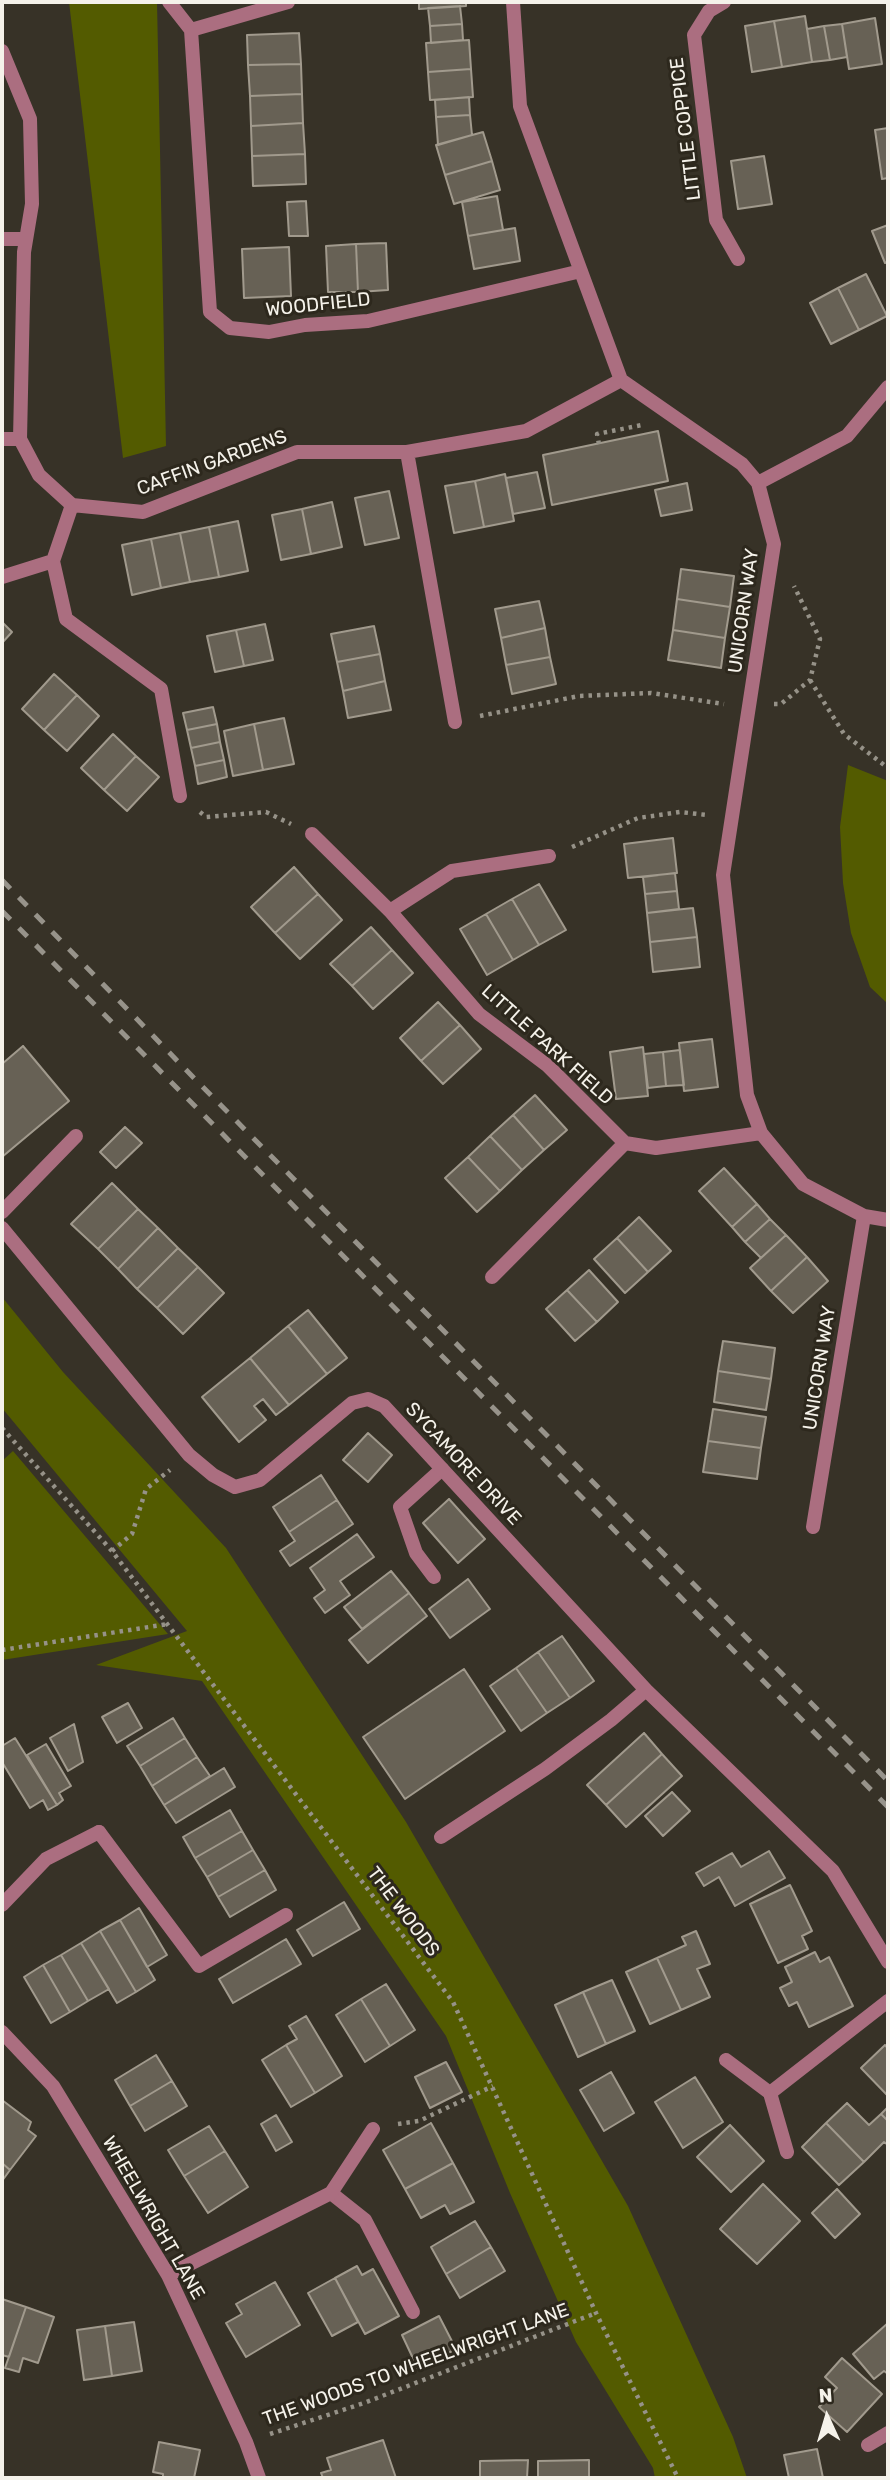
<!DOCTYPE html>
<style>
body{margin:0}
#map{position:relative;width:890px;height:2480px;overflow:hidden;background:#373227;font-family:Rubik,sans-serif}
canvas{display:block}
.frame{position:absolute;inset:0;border:4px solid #f5f2ea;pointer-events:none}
.north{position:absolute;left:792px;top:2382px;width:70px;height:70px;-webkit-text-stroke:5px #2d281d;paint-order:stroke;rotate:356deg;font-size:19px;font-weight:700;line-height:28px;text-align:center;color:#f5f2ea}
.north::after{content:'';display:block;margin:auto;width:24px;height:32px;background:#f5f2ea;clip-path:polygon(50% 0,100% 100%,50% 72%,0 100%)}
</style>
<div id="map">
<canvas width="890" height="2480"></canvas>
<div class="frame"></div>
<div class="north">N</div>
</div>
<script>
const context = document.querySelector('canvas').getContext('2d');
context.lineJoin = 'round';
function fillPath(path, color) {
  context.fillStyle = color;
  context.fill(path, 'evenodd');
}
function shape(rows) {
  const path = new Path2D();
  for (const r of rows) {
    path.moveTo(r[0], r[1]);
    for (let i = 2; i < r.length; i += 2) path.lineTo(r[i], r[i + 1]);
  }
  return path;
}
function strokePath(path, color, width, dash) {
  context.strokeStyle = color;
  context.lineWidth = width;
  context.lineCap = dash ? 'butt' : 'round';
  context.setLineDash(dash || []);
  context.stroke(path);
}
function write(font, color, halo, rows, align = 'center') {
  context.font = font + ' Rubik,sans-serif';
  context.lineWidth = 6;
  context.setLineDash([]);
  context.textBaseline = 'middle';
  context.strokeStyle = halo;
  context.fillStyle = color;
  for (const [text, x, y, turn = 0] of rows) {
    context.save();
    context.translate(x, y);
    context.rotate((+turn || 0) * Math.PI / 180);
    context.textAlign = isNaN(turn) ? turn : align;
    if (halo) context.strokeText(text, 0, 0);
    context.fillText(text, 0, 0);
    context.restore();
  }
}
fillPath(shape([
 [69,2,157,2,166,446,123,458],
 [848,765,888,781,888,1004,870,987,851,933,843,883,840,827],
 [2,1297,63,1372,226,1548,406,1822,628,2206,733,2437,747,2478,655,2478,653,2468,576,2342,510,2193,446,2036,202,1681,96,1665,187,1631,2,1408],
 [13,1451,168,1634,2,1660,2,1461]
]), '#535b00');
const building = shape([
 [419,2,466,2,466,6,419,9,419,2],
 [460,6,462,24,430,26,428,8,460,6],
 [805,16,812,62,782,67,774,21,805,16],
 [875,18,882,64,849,69,842,24,875,18],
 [774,21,782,67,752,72,745,26,774,21],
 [462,24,463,40,431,43,430,26,462,24],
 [842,24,847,57,830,60,824,26,842,24],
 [824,26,830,60,812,62,807,29,824,26],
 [299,33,301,64,248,65,247,35,299,33],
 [469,40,471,69,428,72,426,43,469,40],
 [301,64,302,94,250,96,248,65,301,64],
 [471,69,473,97,430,100,428,72,471,69],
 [302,94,303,123,251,126,250,96,302,94],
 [469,97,470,115,436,117,435,100,469,97],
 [470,115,472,135,438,145,436,117,470,115],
 [303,123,305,154,252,156,251,126,303,123],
 [888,128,888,178,882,179,875,130,888,128],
 [483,132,492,161,445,175,436,145,483,132],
 [305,154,306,184,253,186,252,156,305,154],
 [764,156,772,204,738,209,731,161,764,156],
 [492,161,500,190,454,204,445,175,492,161],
 [497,196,503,230,468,236,462,202,497,196],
 [306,201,308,236,289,236,287,202,306,201],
 [888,225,888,262,885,263,872,231,888,225],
 [515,228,520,261,474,269,468,236,515,228],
 [386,243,388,290,358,292,356,244,386,243],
 [356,244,358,292,328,292,326,246,356,244],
 [289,247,291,296,244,298,242,249,289,247],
 [866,274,887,316,859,330,838,288,866,274],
 [838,288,859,330,831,344,810,303,838,288],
 [658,431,668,481,552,505,543,455,658,431],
 [537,472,545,508,513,514,506,478,537,472],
 [505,474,514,521,484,527,475,481,505,474],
 [475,481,484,527,454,533,445,486,475,481],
 [687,483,692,510,661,516,655,490,687,483],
 [389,491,399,538,365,545,355,498,389,491],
 [332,502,342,547,311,554,302,509,332,502],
 [302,509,311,554,281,560,272,515,302,509],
 [238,521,248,571,219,577,209,527,238,521],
 [209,527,219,577,190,582,180,533,209,527],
 [180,533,190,582,161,588,151,539,180,533],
 [151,539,161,588,132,595,122,545,151,539],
 [681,569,734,576,730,607,677,599,681,569],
 [677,599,730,607,725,638,673,630,677,599],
 [539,601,545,628,501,638,495,609,539,601],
 [2,622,12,632,2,643,2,622],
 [265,624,273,660,244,666,236,630,265,624],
 [374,626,380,654,337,662,331,634,374,626],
 [545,628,550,657,506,665,501,638,545,628],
 [236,630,244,666,215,672,207,636,236,630],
 [673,630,725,638,721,668,668,660,673,630],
 [380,654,385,681,343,691,337,662,380,654],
 [550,657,556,684,512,694,506,665,550,657],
 [54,674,77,695,44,730,22,709,54,674],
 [385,681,391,710,348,718,343,691,385,681],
 [77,695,99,716,67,751,44,730,77,695],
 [213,707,217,724,187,730,183,713,213,707],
 [284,718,294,764,263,770,254,724,284,718],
 [217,724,220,742,191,748,187,730,217,724],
 [254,724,263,770,233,776,224,731,254,724],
 [113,734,136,756,104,790,81,768,113,734],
 [220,742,224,760,195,766,191,748,220,742],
 [136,756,159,777,127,811,104,790,136,756],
 [224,760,227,777,198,784,195,766,224,760],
 [673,838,677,873,628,878,624,844,673,838],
 [294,867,318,894,275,933,251,907,294,867],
 [675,873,677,891,645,894,643,877,675,873],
 [539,884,566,930,539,945,512,899,539,884],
 [677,891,679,909,647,913,645,894,677,891],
 [318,894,342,920,300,959,275,933,318,894],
 [512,899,539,945,513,960,486,914,512,899],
 [693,908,697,937,650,942,647,913,693,908],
 [486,914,513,960,487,975,460,929,486,914],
 [371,927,392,950,352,986,330,964,371,927],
 [697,937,700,967,653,972,650,942,697,937],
 [392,950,413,973,373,1009,352,986,392,950],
 [438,1002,460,1025,421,1061,400,1038,438,1002],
 [460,1025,481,1049,443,1084,421,1061,460,1025],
 [712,1039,718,1087,684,1091,679,1043,712,1039],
 [23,1046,69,1101,2,1157,2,1064,23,1046],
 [643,1047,648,1096,616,1099,610,1052,643,1047],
 [680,1050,684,1085,666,1086,663,1052,680,1050],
 [663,1052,666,1086,648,1088,644,1054,663,1052],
 [535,1095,567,1130,544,1150,513,1115,535,1095],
 [513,1115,544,1150,522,1170,490,1136,513,1115],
 [125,1127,142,1143,116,1168,100,1152,125,1127],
 [490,1136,522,1170,500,1191,468,1157,490,1136],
 [468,1157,500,1191,477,1212,445,1178,468,1157],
 [724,1168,757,1204,732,1227,699,1191,724,1168],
 [112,1183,138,1209,98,1249,71,1224,112,1183],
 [757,1204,770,1219,745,1242,732,1227,757,1204],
 [138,1209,158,1228,118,1269,98,1249,138,1209],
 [639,1217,671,1251,648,1272,617,1238,639,1217],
 [770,1219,786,1235,761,1258,745,1242,770,1219],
 [158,1228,178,1248,137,1289,118,1269,158,1228],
 [786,1235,807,1257,771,1291,750,1268,786,1235],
 [617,1238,648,1272,625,1293,594,1259,617,1238],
 [178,1248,198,1267,157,1308,137,1289,178,1248],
 [807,1257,828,1281,793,1313,771,1291,807,1257],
 [198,1267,224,1293,183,1334,157,1308,198,1267],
 [589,1270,618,1302,597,1322,567,1290,589,1270],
 [567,1290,597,1322,575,1341,546,1309,567,1290],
 [308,1310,347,1358,327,1374,288,1326,308,1310],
 [288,1326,327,1374,289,1405,250,1358,288,1326],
 [723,1341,775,1348,771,1379,718,1371,723,1341],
 [250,1358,289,1405,276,1415,263,1399,254,1406,266,1420,239,1442,202,1397,250,1358],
 [718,1371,771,1379,766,1410,714,1402,718,1371],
 [713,1409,766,1417,761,1448,708,1441,713,1409],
 [368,1433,392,1455,368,1482,343,1460,368,1433],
 [708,1441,761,1448,757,1479,703,1472,708,1441],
 [321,1475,337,1500,289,1532,273,1507,321,1475],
 [449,1499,485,1539,458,1563,423,1523,449,1499],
 [337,1500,353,1524,290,1566,280,1551,295,1541,289,1532,337,1500],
 [357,1534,374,1557,340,1581,350,1595,325,1613,314,1598,325,1590,310,1568,357,1534],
 [391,1571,409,1593,362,1629,344,1607,391,1571],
 [468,1579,490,1609,450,1638,429,1609,468,1579],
 [409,1593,427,1616,368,1663,349,1640,409,1593],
 [562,1636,594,1681,570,1698,538,1652,562,1636],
 [538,1652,570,1698,547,1713,516,1668,538,1652],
 [516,1668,547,1713,521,1731,490,1686,516,1668],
 [464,1669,505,1731,405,1799,363,1737,464,1669],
 [128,1703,142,1728,117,1743,102,1717,128,1703],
 [173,1718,185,1738,140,1766,127,1746,173,1718],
 [74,1724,83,1762,68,1771,50,1738,74,1724],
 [644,1733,662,1754,606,1805,587,1785,644,1733],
 [15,1738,57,1805,48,1810,43,1800,30,1808,2,1762,2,1746,15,1738],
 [185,1738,197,1757,152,1786,140,1766,185,1738],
 [46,1744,71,1786,59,1793,63,1800,57,1805,27,1755,46,1744],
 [662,1754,682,1776,626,1827,606,1805,662,1754],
 [197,1757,210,1776,164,1805,152,1786,197,1757],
 [224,1768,235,1787,176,1823,164,1805,224,1768],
 [672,1792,690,1811,663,1836,645,1816,672,1792],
 [230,1810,242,1831,195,1858,183,1837,230,1810],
 [242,1831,253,1850,207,1877,195,1858,242,1831],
 [253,1850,265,1870,218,1897,207,1877,253,1850],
 [769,1851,785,1878,735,1906,719,1877,704,1886,696,1873,732,1853,741,1867,769,1851],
 [265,1870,276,1890,230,1917,218,1897,265,1870],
 [790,1885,812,1931,802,1936,808,1949,778,1963,750,1904,790,1885],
 [344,1902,360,1929,313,1956,297,1930,344,1902],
 [139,1908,167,1955,147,1967,120,1920,139,1908],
 [120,1920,155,1980,136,1992,100,1931,120,1920],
 [100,1931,136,1992,117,2003,81,1943,100,1931],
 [696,1931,710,1964,697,1969,710,1997,681,2010,657,1958,686,1945,682,1937,696,1931],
 [286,1939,301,1964,233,2003,219,1979,286,1939],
 [81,1943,109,1989,88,2001,61,1955,81,1943],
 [815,1952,820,1962,829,1957,853,2006,809,2027,797,2002,789,2006,780,1988,792,1982,785,1967,815,1952],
 [61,1955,88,2001,70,2012,43,1965,61,1955],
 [657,1958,681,2010,650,2024,626,1972,657,1958],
 [43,1965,70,2012,51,2023,24,1977,43,1965],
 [612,1980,635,2031,606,2044,583,1992,612,1980],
 [386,1984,415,2030,390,2046,361,1999,386,1984],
 [583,1992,606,2044,578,2057,555,2005,583,1992],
 [361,1999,390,2046,365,2062,336,2015,361,1999],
 [306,2016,342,2076,315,2093,286,2045,297,2039,289,2026,306,2016],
 [286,2045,315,2093,291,2107,262,2060,286,2045],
 [885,2045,888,2049,888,2096,861,2068,885,2045],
 [156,2055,172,2081,130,2106,115,2080,156,2055],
 [446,2062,462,2092,430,2108,415,2077,446,2062],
 [611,2072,634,2113,604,2131,580,2090,611,2072],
 [695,2077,723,2122,683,2148,655,2102,695,2077],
 [172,2081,187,2106,145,2131,130,2106,172,2081],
 [2,2100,31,2122,28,2130,36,2136,10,2170,2,2163,2,2100],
 [847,2103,869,2125,881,2114,888,2121,888,2145,884,2142,864,2162,826,2123,847,2103],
 [888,2107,888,2121,881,2114,888,2107],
 [276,2115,292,2142,276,2151,261,2124,276,2115],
 [431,2123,453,2163,405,2189,383,2150,431,2123],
 [826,2123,864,2162,839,2185,802,2147,826,2123],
 [730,2125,764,2161,731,2192,697,2157,730,2125],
 [209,2126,225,2151,184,2176,168,2150,209,2126],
 [225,2151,248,2187,208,2213,184,2176,225,2151],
 [2,2163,10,2170,2,2181,2,2163],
 [453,2163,474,2202,450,2214,445,2205,421,2218,405,2189,453,2163],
 [763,2184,800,2221,757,2264,720,2229,763,2184],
 [837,2189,860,2214,835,2238,812,2213,837,2189],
 [475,2221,491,2247,446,2274,431,2247,475,2221],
 [491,2247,505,2271,460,2298,446,2274,491,2247],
 [357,2266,362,2275,373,2269,399,2316,365,2334,335,2278,357,2266],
 [335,2278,358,2322,332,2336,308,2293,335,2278],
 [275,2282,300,2325,246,2357,226,2323,242,2314,236,2304,275,2282],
 [2,2299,26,2307,9,2357,2,2355,2,2299],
 [26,2307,54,2317,38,2363,23,2358,19,2372,5,2368,26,2307],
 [439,2316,456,2349,418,2369,402,2335,439,2316],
 [134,2322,142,2371,112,2376,105,2326,134,2322],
 [888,2323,888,2374,884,2371,874,2379,853,2354,888,2323],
 [105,2326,112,2376,84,2380,77,2330,105,2326],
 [842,2358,882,2394,847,2432,819,2407,837,2388,825,2377,842,2358],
 [383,2440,396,2478,323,2478,321,2473,331,2470,327,2458,383,2440],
 [159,2442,200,2450,194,2478,163,2478,163,2474,153,2472,159,2442],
 [817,2449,823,2478,789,2478,784,2455,817,2449],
 [528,2460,527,2478,480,2478,480,2461,528,2460],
 [589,2460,589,2478,538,2478,538,2461,589,2460]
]);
fillPath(building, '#676155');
strokePath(building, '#a19a8d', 2);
strokePath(shape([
 [599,444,597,434,642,425],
 [810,680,844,734,888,768],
 [774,704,781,704,810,680,820,639,794,586],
 [480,716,579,696,651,693,724,704],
 [200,812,206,817,266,812,291,824],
 [572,847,638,818,680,812,707,815],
 [2,1428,112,1551,453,2002,596,2313,678,2478],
 [112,1551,132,1534,146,1489,170,1470],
 [2,1650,168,1624],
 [398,2124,419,2121,493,2086],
 [270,2434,364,2403,596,2313]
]), '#969288', 4.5, [3.5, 5]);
strokePath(shape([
 [434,1577,416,1553,400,1507,442,1469],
 [99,1832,199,1966,286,1915],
 [331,2193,365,2220,413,2312]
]), '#ab6e80', 14);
strokePath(shape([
 [169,2,191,30,210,312,230,328,269,332,305,325,368,321,581,271],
 [513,2,520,106,621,380,742,464,758,483,774,544,723,875,747,1095,761,1133,803,1184,864,1216,888,1220],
 [724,2,709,11,694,35,716,220,738,259],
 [191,30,288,2],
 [2,51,30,119,32,204,24,252,20,439,39,475,72,505,143,512,297,452,407,452,526,431,621,380],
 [2,239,26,239],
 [2,439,20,439],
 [407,452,455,722],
 [758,483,847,436,888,387],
 [72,505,53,561,66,619,161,689,180,796],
 [2,577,53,561],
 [312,834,390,911,479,1014,548,1066,625,1143,656,1148,761,1133],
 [390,911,452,871,549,856],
 [2,1212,76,1136],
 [2,1228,189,1455,213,1475,235,1487,260,1480,352,1403,368,1399,384,1406,646,1690,833,1871,888,1962],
 [492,1277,625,1143],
 [813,1527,864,1216],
 [441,1837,545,1769,611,1720,646,1690],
 [2,1905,46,1859,99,1832],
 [2,2032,53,2086,168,2275,246,2442,259,2478],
 [726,2060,770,2093,888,2001],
 [770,2093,787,2152],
 [168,2275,331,2193,373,2129],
 [868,2445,888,2433]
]), '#ab6e80', 14);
strokePath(shape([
 [2,880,192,1076,888,1781],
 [2,911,888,1807]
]), '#97938a', 5, [12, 12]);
write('19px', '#f5f2ea', '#2d281d', [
 ["LITTLE COPPICE",686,129,-97],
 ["WOODFIELD",318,305,-6],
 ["CAFFIN GARDENS",212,463,-20],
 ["UNICORN WAY",744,611,-82],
 ["LITTLE PARK FIELD",547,1045,42],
 ["UNICORN WAY",820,1368,-81],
 ["SYCAMORE DRIVE",463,1464,47],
 ["THE WOODS",403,1912,53],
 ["WHEELWRIGHT LANE",153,2218,60],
 ["THE WOODS TO WHEELWRIGHT LANE",416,2365,-20]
]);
</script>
